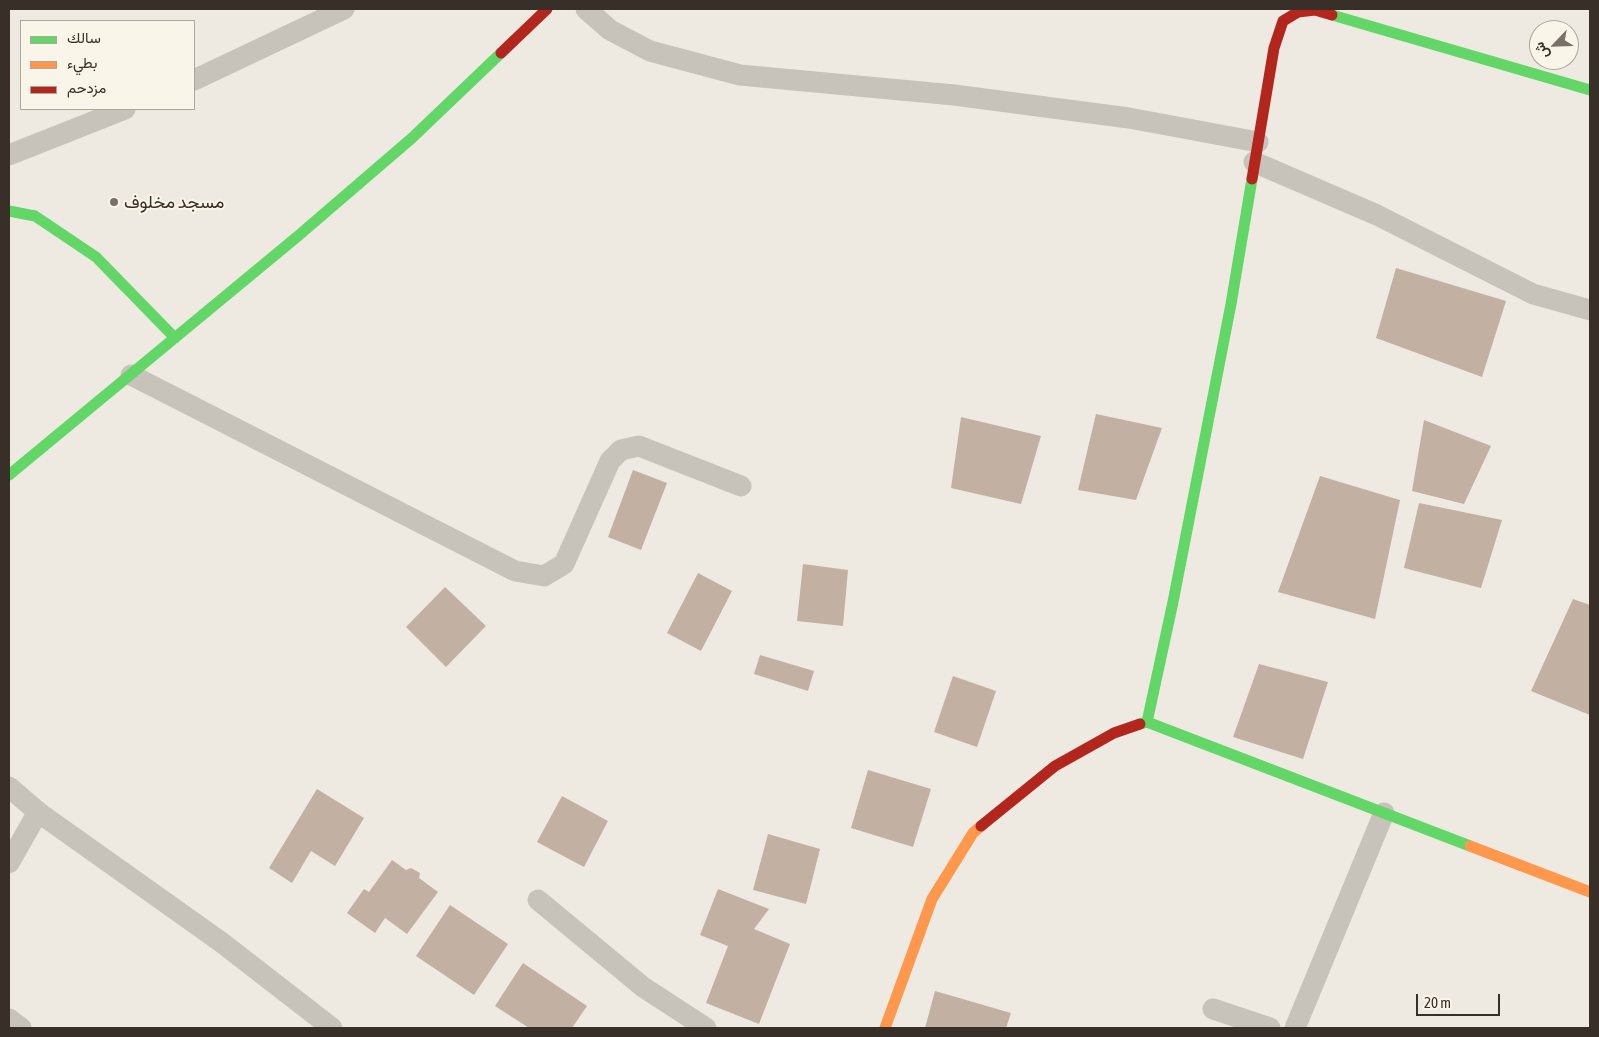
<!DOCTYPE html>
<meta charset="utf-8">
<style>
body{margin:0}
#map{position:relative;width:1599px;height:1037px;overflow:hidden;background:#eeeae2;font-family:"Asap Condensed",Vazirmatn,sans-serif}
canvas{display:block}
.frame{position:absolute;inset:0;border:10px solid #382f28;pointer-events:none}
.legend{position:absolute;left:20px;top:20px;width:175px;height:90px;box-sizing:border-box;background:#faf5e9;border:1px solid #aca69c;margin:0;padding:6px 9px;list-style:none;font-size:15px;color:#382f28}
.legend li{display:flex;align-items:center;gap:10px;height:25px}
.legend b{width:25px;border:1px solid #aca69c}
.north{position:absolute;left:1529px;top:20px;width:50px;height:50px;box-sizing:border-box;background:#faf5e9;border:1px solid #aca69c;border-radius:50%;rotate:246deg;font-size:14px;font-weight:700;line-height:20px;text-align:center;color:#382f28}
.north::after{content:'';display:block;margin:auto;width:18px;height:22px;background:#787069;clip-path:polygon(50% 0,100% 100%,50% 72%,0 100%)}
.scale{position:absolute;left:1416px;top:994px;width:84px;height:22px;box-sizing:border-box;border:2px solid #382f28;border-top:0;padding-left:6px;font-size:15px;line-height:18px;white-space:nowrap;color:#382f28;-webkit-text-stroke:4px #faf5e9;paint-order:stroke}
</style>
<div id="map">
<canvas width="1599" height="1037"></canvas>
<div class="frame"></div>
<ul class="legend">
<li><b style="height:6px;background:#63d668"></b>سالك</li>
<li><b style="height:6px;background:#ff974d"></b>بطيء</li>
<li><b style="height:6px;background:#b3261e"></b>مزدحم</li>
</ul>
<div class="north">ش</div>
<div class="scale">20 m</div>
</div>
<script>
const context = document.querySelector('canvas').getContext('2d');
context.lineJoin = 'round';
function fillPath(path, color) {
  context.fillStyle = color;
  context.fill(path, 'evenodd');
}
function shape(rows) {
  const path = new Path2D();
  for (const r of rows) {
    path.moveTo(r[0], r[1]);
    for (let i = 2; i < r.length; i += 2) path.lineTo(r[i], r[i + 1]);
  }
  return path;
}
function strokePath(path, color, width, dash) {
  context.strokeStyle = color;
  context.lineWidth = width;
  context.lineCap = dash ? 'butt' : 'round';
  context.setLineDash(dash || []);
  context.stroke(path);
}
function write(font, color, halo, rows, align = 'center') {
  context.font = font + ' "Asap Condensed",Vazirmatn,sans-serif';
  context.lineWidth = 4;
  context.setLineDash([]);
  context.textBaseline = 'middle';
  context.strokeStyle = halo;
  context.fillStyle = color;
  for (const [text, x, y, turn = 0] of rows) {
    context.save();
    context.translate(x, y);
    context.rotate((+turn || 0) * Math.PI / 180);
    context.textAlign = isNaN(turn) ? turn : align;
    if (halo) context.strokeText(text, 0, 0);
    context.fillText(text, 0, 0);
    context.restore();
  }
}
fillPath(shape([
 [1396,268,1506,301,1482,377,1376,338],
 [1096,414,1162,428,1136,500,1078,490],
 [961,417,1041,436,1021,504,951,488],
 [1424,420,1491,446,1464,504,1412,491],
 [633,470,667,483,641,550,608,537],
 [1320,476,1400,500,1375,619,1278,592],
 [1419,503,1502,520,1481,588,1404,568],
 [803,564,848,570,843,626,797,621],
 [698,573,732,591,701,651,667,633],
 [445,587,486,626,446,667,406,627],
 [1573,599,1590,605,1590,715,1531,691],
 [760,655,814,671,808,691,754,674],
 [1259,664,1328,682,1303,759,1233,737],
 [953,676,996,691,977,747,934,732],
 [868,770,931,789,913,847,851,828],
 [317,789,364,818,335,866,311,851,292,883,269,868],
 [562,796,608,821,584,867,537,842],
 [768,834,820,849,806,904,753,890],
 [392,860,406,870,411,868,420,873,419,878,438,892,407,934,385,918,375,933,347,913,364,889,369,892],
 [718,889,769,909,754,929,790,944,759,1024,706,1003,728,946,700,935],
 [450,905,508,944,474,995,416,956],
 [523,963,587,1006,572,1028,529,1028,495,1006],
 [935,991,1011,1013,1006,1028,925,1028]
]), '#c2b0a3');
strokePath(shape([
 [586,9,610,30,650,51,740,75,954,95,1129,118,1258,142],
 [194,80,344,9],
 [9,155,125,109],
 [1254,162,1377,215,1533,294,1590,310],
 [131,375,515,571,544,576,564,564,610,461,621,450,639,446,741,486],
 [9,787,38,812,221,942,332,1028],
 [9,863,38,812],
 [538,900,643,987,706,1028],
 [1213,1009,1270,1028],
 [9,1019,21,1028],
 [1295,1028,1384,813]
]), '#c7c2ba', 21);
strokePath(shape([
 [1332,15,1590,90],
 [9,211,35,216,96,257,175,338],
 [9,475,298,236,412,138,501,53],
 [1147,722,1173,602,1231,304,1252,179],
 [1140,724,1147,722,1470,846]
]), '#63d668', 11);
strokePath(shape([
 [1470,846,1590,892],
 [885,1028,932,899,973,833,981,826]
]), '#ff974d', 11);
strokePath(shape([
 [501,53,547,9],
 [1252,179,1274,48,1283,21,1298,12,1315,10,1332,15],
 [981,826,1055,766,1114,733,1140,724]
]), '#b3261e', 11);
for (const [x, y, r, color] of [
 [114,202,5,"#787069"]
]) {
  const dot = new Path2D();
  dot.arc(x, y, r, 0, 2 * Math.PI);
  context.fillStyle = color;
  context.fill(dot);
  strokePath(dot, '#faf5e9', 2);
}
write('18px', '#382f28', '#faf5e9', [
 ["مسجد مخلوف",124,202]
], 'left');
</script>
